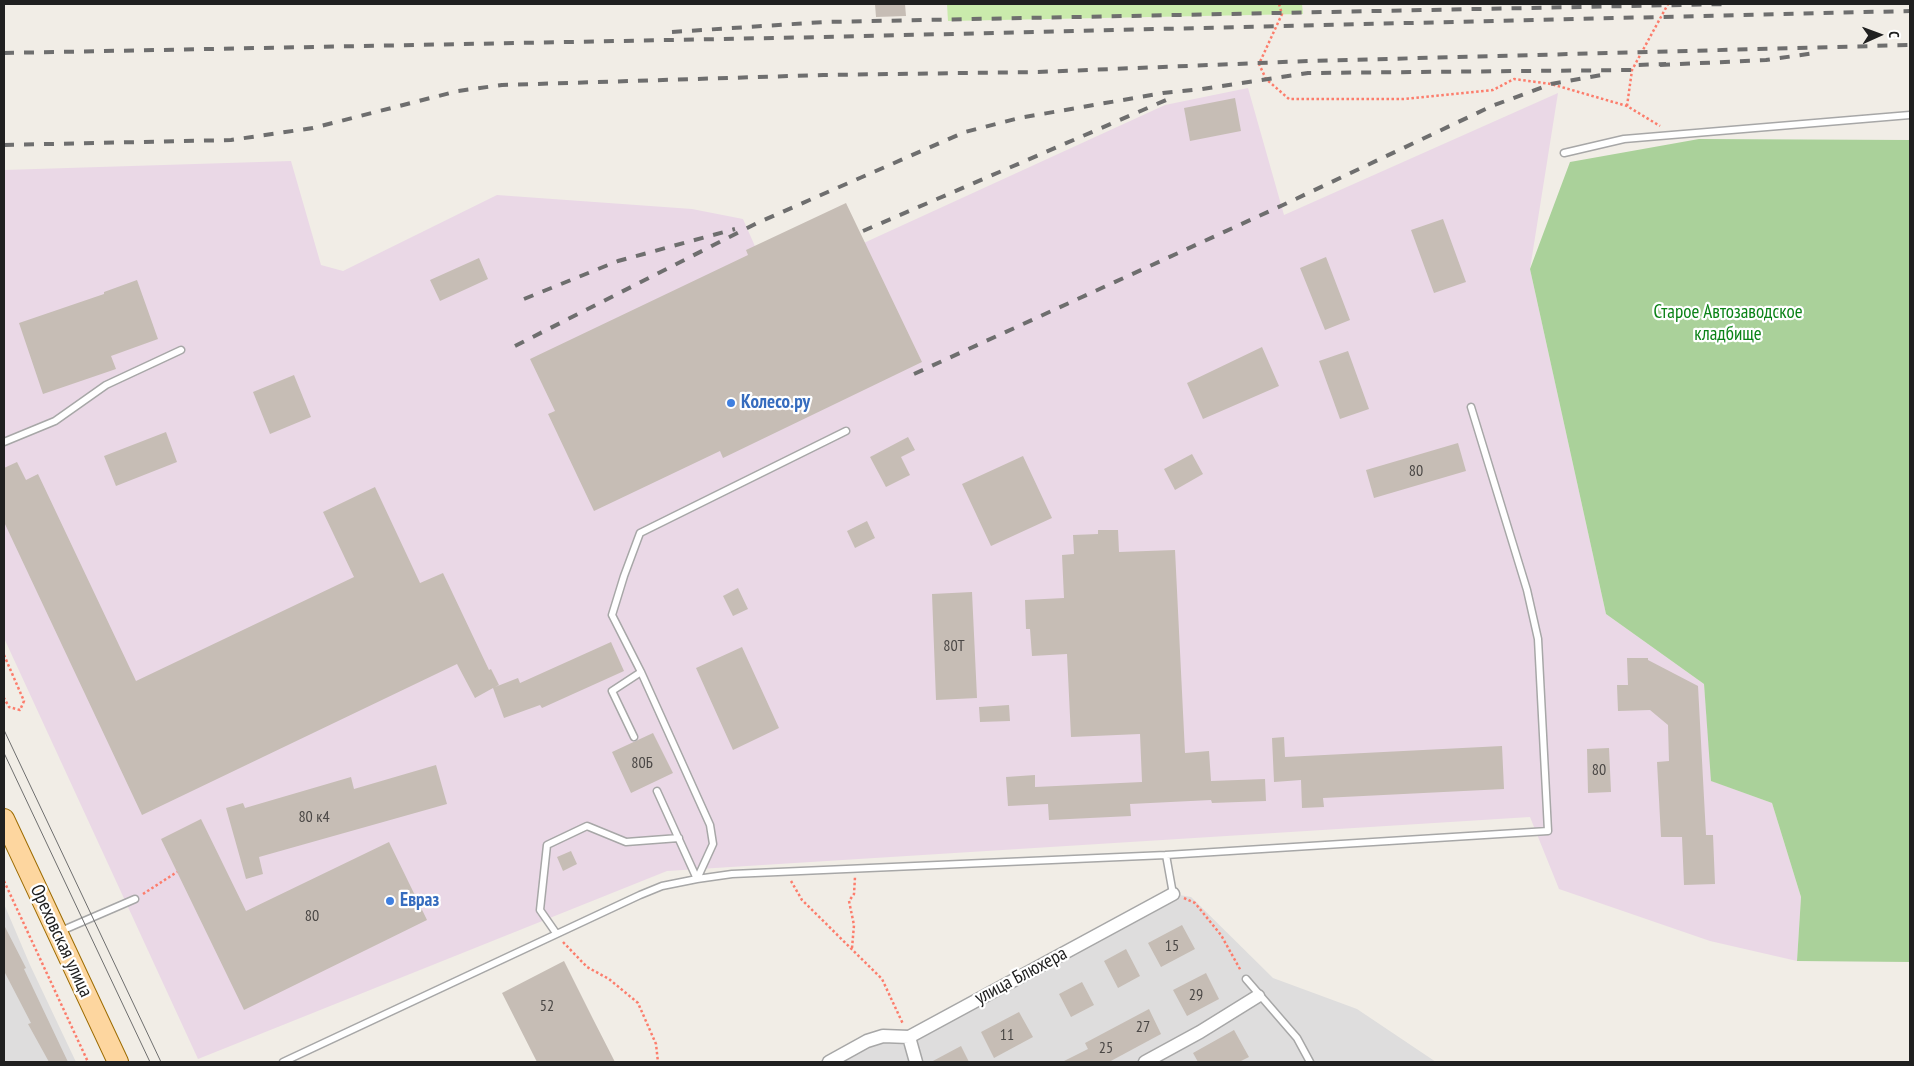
<!DOCTYPE html>
<meta charset="utf-8">
<style>
body{margin:0}
#map{position:relative;width:1914px;height:1066px;overflow:hidden;background:#f1ede6;font-family:"PT Sans Narrow",sans-serif}
canvas{display:block}
.frame{position:absolute;inset:0;border:5px solid #202020;pointer-events:none}
.north{position:absolute;left:1854px;top:10px;width:50px;height:50px;-webkit-text-stroke:4px #fff;paint-order:stroke;rotate:88deg;font-size:14px;font-weight:700;line-height:20px;text-align:center;color:#202020}
.north::after{content:'';display:block;margin:auto;width:18px;height:22px;background:#202020;clip-path:polygon(50% 0,100% 100%,50% 72%,0 100%)}
</style>
<div id="map">
<canvas width="1914" height="1066"></canvas>
<div class="frame"></div>
<div class="north">С</div>
</div>
<script>
const context = document.querySelector('canvas').getContext('2d');
context.lineJoin = 'round';
function fillPath(path, color) {
  context.fillStyle = color;
  context.fill(path, 'evenodd');
}
function shape(rows) {
  const path = new Path2D();
  for (const r of rows) {
    path.moveTo(r[0], r[1]);
    for (let i = 2; i < r.length; i += 2) path.lineTo(r[i], r[i + 1]);
  }
  return path;
}
function strokePath(path, color, width, dash) {
  context.strokeStyle = color;
  context.lineWidth = width;
  context.lineCap = dash ? 'butt' : 'round';
  context.setLineDash(dash || []);
  context.stroke(path);
}
function write(font, color, halo, rows, align = 'center') {
  context.font = font + ' "PT Sans Narrow",sans-serif';
  context.lineWidth = 4.5;
  context.setLineDash([]);
  context.textBaseline = 'middle';
  context.strokeStyle = halo;
  context.fillStyle = color;
  for (const [text, x, y, turn = 0] of rows) {
    context.save();
    context.translate(x, y);
    context.rotate((+turn || 0) * Math.PI / 180);
    context.textAlign = isNaN(turn) ? turn : align;
    if (halo) context.strokeText(text, 0, 0);
    context.fillText(text, 0, 0);
    context.restore();
  }
}
fillPath(shape([
 [1162,892,1191,897,1273,978,1357,1009,1436,1062,819,1062,875,1031,911,1029],
 [4,904,30,965,76,1062,4,1062]
]), '#dedddd');
fillPath(shape([
 [1248,88,1284,215,1558,93,1530,269,1606,614,1704,684,1712,781,1772,803,1801,897,1797,961,1710,941,1559,889,1530,817,667,871,198,1059,4,638,4,170,291,161,321,265,343,271,497,195,692,209,743,219,772,285,1165,105]
]), '#ead8e6');
fillPath(shape([
 [947,4,1302,4,1303,14,948,21]
]), '#caebac');
fillPath(shape([
 [1699,139,1910,140,1910,962,1797,961,1801,897,1772,803,1711,781,1704,684,1606,614,1530,269,1570,162]
]), '#aad19a');
fillPath(shape([
 [875,4,905,4,906,16,876,17],
 [1235,98,1241,131,1190,141,1184,108],
 [846,203,922,362,723,458,720,451,594,511,548,414,555,411,530,359,748,255,746,250],
 [1443,219,1466,282,1434,293,1411,230],
 [1326,257,1350,320,1325,330,1300,268],
 [479,258,488,279,440,301,430,280],
 [137,280,158,339,111,356,116,369,43,394,19,323,104,294,104,292],
 [1262,347,1279,386,1203,419,1187,383],
 [1348,351,1369,409,1340,419,1319,361],
 [294,375,311,417,270,434,253,392],
 [166,432,177,462,116,486,104,456],
 [908,437,915,450,901,457,910,475,886,487,870,457],
 [1458,443,1466,471,1374,498,1366,470],
 [1192,454,1203,474,1175,490,1164,469],
 [1023,456,1052,518,991,546,962,484],
 [17,462,26,480,38,474,136,681,354,577,323,512,375,487,420,583,443,573,489,670,491,669,499,685,495,687,518,678,520,683,611,642,624,671,542,708,540,705,504,718,493,688,475,698,457,664,142,815,4,522,4,468],
 [867,521,875,538,855,548,847,531],
 [1098,530,1118,530,1119,552,1175,550,1185,753,1209,751,1211,781,1265,779,1266,801,1212,803,1211,800,1130,804,1131,816,1049,820,1048,804,1008,806,1006,777,1035,775,1035,787,1142,782,1140,734,1071,737,1067,654,1032,656,1030,629,1026,629,1025,600,1064,598,1062,555,1074,554,1073,535,1098,534],
 [738,588,748,609,733,616,723,596],
 [972,592,977,698,936,700,932,594],
 [742,647,779,728,733,750,696,668],
 [1627,658,1648,658,1648,660,1698,686,1706,835,1713,835,1715,884,1684,885,1682,837,1661,837,1657,762,1669,761,1668,725,1650,710,1618,711,1617,685,1628,685],
 [1009,705,1010,721,980,722,979,707],
 [653,733,673,773,631,793,612,752],
 [1284,737,1285,757,1502,746,1504,789,1323,798,1324,807,1302,808,1301,780,1274,782,1272,738],
 [1609,748,1611,792,1588,793,1587,749],
 [436,765,447,804,259,857,263,874,246,879,226,808,243,803,245,808,351,777,354,789],
 [201,819,246,911,389,842,427,920,244,1010,161,839],
 [571,851,577,864,563,871,557,857],
 [4,925,26,968,24,969,68,1062,49,1062,28,1024,31,1023,4,971],
 [1182,925,1195,949,1161,967,1148,943],
 [1126,949,1140,976,1118,988,1104,961],
 [564,961,593,1019,615,1062,537,1062,502,993],
 [1206,973,1219,999,1187,1016,1173,990],
 [1082,982,1094,1005,1071,1017,1059,994],
 [1149,1009,1161,1034,1109,1062,1062,1062,1088,1049,1085,1043],
 [1019,1012,1033,1037,994,1058,981,1032],
 [1234,1030,1249,1057,1239,1062,1198,1062,1193,1053],
 [961,1046,969,1062,931,1062]
]), '#c6bdb5');
const service = shape([
 [1564,153,1624,139,1910,115],
 [4,442,55,421,106,385,181,350],
 [634,737,612,691,641,672],
 [657,791,697,879,713,844,710,825,641,672,612,615,624,576,640,533,846,431],
 [1166,855,1173,894],
 [61,931,135,899],
 [556,933,540,910,547,845,587,826,626,842,679,838],
 [1246,979,1297,1038,1310,1062],
 [283,1062,640,895,662,886,697,879,732,874,1166,855,1548,831,1538,639,1527,590,1471,407]
]);
const minor = shape([
 [909,1037,916,1062],
 [829,1062,867,1041,883,1036,909,1037,1173,894],
 [1145,1062,1200,1032,1258,996]
]);
const primary = shape([
 [4,819,118,1062]
]);
strokePath(service, '#a7a7a7', 9);
strokePath(minor, '#a7a7a7', 15);
strokePath(primary, '#9c6b00', 22);
strokePath(shape([
 [1279,4,1282,14,1259,64,1266,79,1289,99,1403,99,1493,90,1514,79,1551,84,1627,106,1660,126],
 [1627,106,1632,70,1668,4],
 [4,655,24,701,20,710,9,707,4,698],
 [4,881,88,1062],
 [791,881,802,900,882,979,903,1024],
 [143,894,177,872],
 [1184,898,1195,903,1221,935,1241,971],
 [563,942,587,967,609,979,638,1003,656,1044,658,1062],
 [852,948,854,925,849,901,854,894,855,877]
]), '#fc7d6c', 2.5, [2.5, 2.5]);
strokePath(service, '#fff', 6);
strokePath(minor, '#fff', 12);
strokePath(primary, '#fdd69f', 20);
strokePath(shape([
 [4,730,161,1062],
 [4,753,150,1062]
]), '#6e6e6e', 1);
strokePath(shape([
 [672,32,824,22,1729,4],
 [4,53,824,37,1910,11],
 [1660,65,1766,60,1815,53],
 [4,145,231,140,313,128,458,91,502,85,823,75,1038,72,1309,61,1910,45],
 [863,231,1173,97],
 [524,299,618,261,735,229],
 [515,346,757,223,965,132,1019,118,1163,93,1202,89,1308,73,1632,70,1636,65,1666,64],
 [914,374,1283,205,1492,106,1551,84,1601,75]
]), '#6e6e6e', 4, [10, 10]);
for (const [x, y, r, color] of [
 [731,403,5,"#3f7fe0"],
 [390,901,5,"#3f7fe0"]
]) {
  const dot = new Path2D();
  dot.arc(x, y, r, 0, 2 * Math.PI);
  context.fillStyle = color;
  context.fill(dot);
  strokePath(dot, '#fff', 2);
}
write('16px', '#4a4745', null, [
 ["80",1416,471],
 ["80Т",954,646],
 ["80Б",642,763],
 ["80",1599,770],
 ["80 к4",314,817],
 ["80",312,916],
 ["15",1172,946],
 ["29",1196,995],
 ["52",547,1006],
 ["27",1143,1027],
 ["11",1007,1035],
 ["25",1106,1048]
]);
write('19px', '#0a8216', '#fff', [
 ["Старое Автозаводское",1728,313],
 ["кладбище",1728,335]
]);
write('bold 19px', '#366cbe', '#fff', [
 ["Колесо.ру",741,403],
 ["Евраз",400,901]
], 'left');
write('19px', '#202020', '#fff', [
 ["Ореховская улица",61,941,65],
 ["улица Блюхера",1021,976,-28]
]);
</script>
